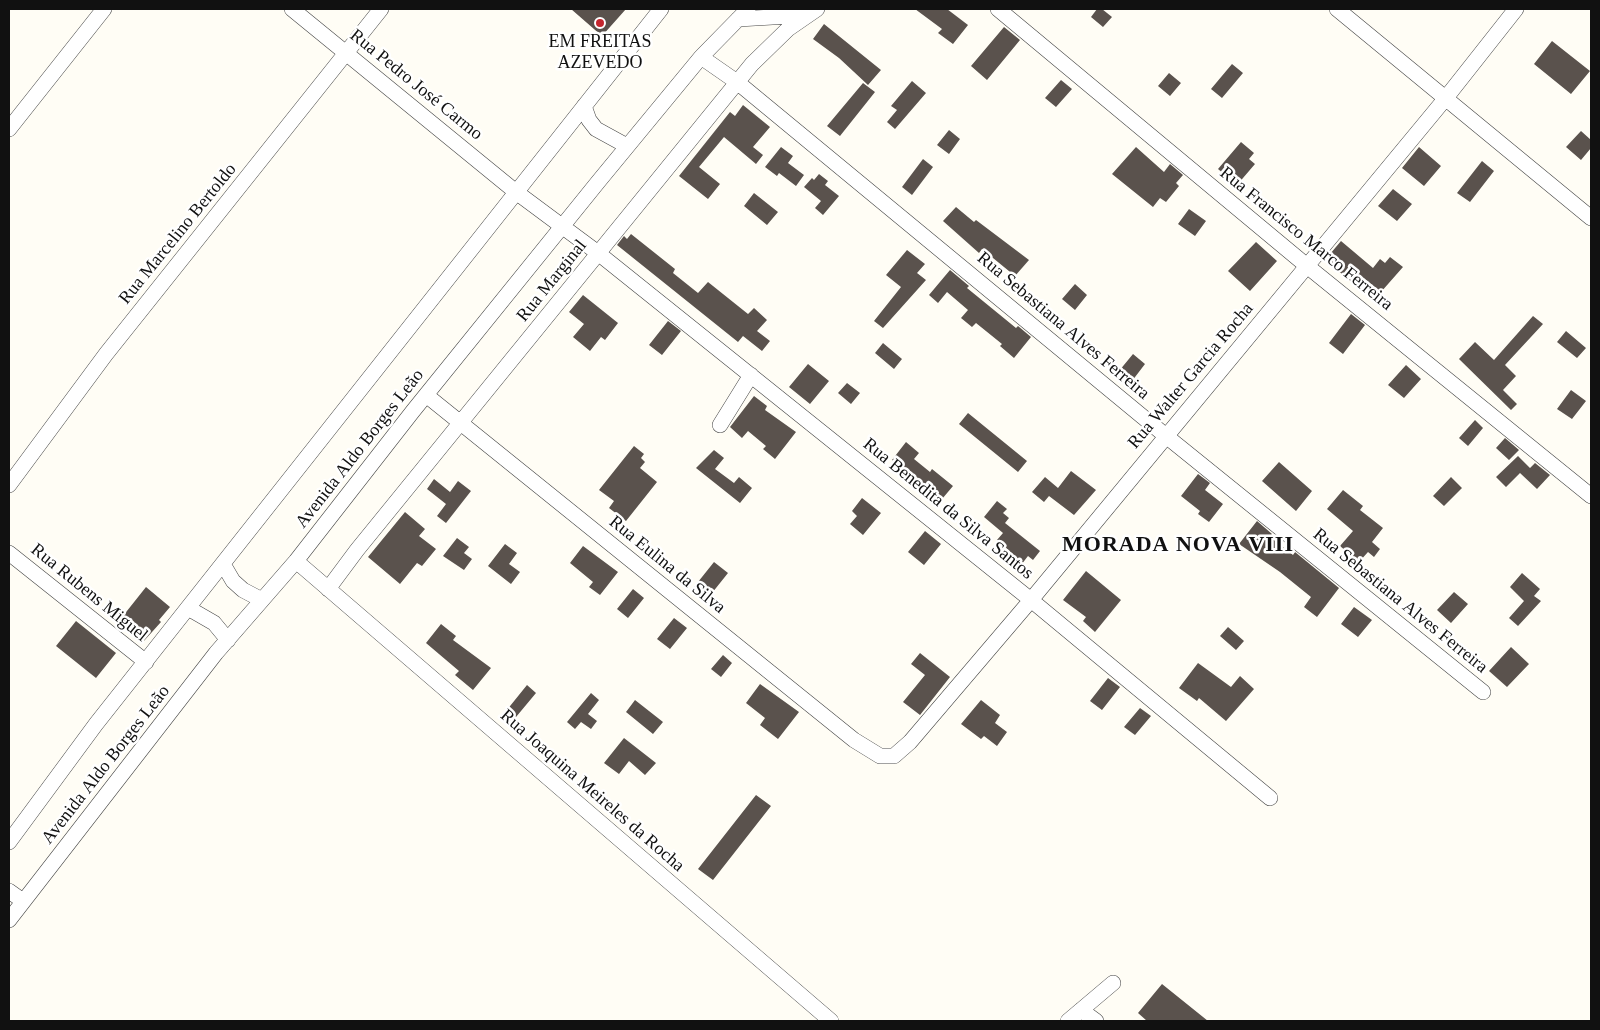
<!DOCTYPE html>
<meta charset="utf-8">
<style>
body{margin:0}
#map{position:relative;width:1600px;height:1030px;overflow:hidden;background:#fffdf5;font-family:Georgia,serif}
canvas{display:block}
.frame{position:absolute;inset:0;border:10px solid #111;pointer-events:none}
</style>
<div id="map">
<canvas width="1600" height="1030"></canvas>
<div class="frame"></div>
</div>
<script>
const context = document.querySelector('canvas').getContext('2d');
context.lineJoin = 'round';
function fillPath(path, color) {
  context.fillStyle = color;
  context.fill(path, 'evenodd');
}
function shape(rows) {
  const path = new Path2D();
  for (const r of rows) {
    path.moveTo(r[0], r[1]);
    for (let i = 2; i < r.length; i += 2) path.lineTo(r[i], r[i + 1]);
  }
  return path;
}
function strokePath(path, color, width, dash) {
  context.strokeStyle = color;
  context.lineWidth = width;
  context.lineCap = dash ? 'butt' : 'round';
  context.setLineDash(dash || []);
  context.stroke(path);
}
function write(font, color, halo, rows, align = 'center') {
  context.font = font + ' Georgia,serif';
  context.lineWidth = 5;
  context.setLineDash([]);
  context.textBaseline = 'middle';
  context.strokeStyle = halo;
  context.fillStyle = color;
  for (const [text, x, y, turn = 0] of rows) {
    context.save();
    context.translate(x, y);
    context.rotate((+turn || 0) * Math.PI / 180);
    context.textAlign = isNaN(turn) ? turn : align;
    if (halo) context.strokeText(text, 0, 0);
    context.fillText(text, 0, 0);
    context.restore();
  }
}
fillPath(shape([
 [571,9,626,9,602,36],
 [915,9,947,9,968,25,953,44,938,33,942,29],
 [1097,9,1102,9,1112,17,1103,27,1091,17],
 [824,24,881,70,868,85,839,58,813,39],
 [1004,27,1020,40,987,80,971,66],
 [1552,41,1590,71,1571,94,1534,64],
 [1232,64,1243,73,1222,98,1211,89],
 [1169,73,1181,83,1170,96,1158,86],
 [1061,80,1072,89,1056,107,1045,98],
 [912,81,926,93,895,129,887,122,897,110,891,106],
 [863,83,875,92,840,136,827,126],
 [743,105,770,127,753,147,763,155,756,164,724,137,699,167,720,184,708,199,679,176,730,112,735,116],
 [949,130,960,139,949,154,937,145],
 [1581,131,1591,140,1591,148,1581,160,1566,147],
 [1241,142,1254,153,1249,159,1255,164,1237,185,1218,169],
 [781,147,793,156,788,163,804,175,796,186,779,173,777,176,765,167],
 [1136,147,1164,172,1170,164,1183,175,1176,183,1179,186,1166,202,1160,198,1153,207,1112,174],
 [1419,147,1441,166,1424,186,1402,168],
 [923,159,933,167,912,195,902,187],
 [1482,161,1494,171,1470,202,1457,193],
 [819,174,828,181,825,185,839,196,823,215,815,208,821,201,804,187,812,178,814,180],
 [1393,189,1412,204,1397,221,1378,206],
 [754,193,778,212,767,225,744,206],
 [956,207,974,222,976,220,1029,260,1015,276,982,249,979,253,943,221],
 [1189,209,1206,221,1195,236,1178,224],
 [631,234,675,269,673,273,698,293,708,282,748,314,754,308,767,320,757,331,770,341,762,351,743,336,738,342,617,245,624,236,627,239],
 [1341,241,1373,268,1380,259,1385,263,1390,257,1403,267,1381,292,1360,275,1353,283,1325,260],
 [1256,242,1277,261,1250,291,1228,271],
 [907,250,925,264,917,273,926,280,883,328,874,321,901,287,886,275],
 [950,270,969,286,967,288,1016,328,1018,326,1031,337,1014,358,1000,346,1002,344,976,323,972,327,961,318,968,310,947,292,938,303,929,295],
 [1075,284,1087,295,1075,310,1062,299],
 [583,295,618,323,605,340,601,337,590,351,573,337,584,324,569,312],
 [1351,314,1365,325,1343,354,1329,343],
 [1533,316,1543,324,1505,365,1516,376,1503,390,1517,404,1511,410,1459,359,1475,342,1494,360],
 [668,321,681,331,662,355,649,345],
 [1566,331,1586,348,1577,358,1557,342],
 [883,343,902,359,894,369,875,353],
 [1133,354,1145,364,1132,381,1119,371],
 [808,364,829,381,810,404,789,387],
 [1406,365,1421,379,1404,398,1388,385],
 [847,383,860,393,851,404,838,393],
 [1571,390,1586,401,1572,419,1557,409],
 [754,396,767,406,765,410,796,432,775,459,763,449,766,446,748,431,742,438,730,427],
 [968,413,1027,461,1018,472,959,424],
 [1475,420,1483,428,1468,446,1459,438],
 [1505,438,1519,450,1509,460,1496,448],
 [906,442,919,453,914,459,930,472,932,469,953,486,937,505,916,488,922,481,892,460],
 [634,446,644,454,641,458,645,462,640,468,657,482,626,521,609,508,614,501,599,490],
 [714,450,724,458,715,469,734,483,739,477,752,488,740,503,696,468],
 [1518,456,1530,468,1535,463,1550,475,1537,489,1520,473,1506,487,1496,477],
 [1279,462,1312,491,1296,511,1262,481],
 [1071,471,1096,490,1074,515,1049,496,1044,502,1032,492,1045,477,1058,488],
 [1198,474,1210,483,1205,490,1223,504,1209,522,1198,514,1200,511,1181,496],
 [1451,477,1462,488,1444,506,1433,496],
 [434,479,450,492,458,481,471,491,446,523,437,516,446,504,427,489],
 [1343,490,1363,506,1360,510,1383,528,1372,542,1380,549,1374,557,1368,552,1359,562,1340,546,1353,531,1327,509],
 [862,498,881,513,863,535,850,524,857,516,852,511],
 [997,501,1007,509,1003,513,1009,518,1005,523,1040,551,1033,560,1028,556,1018,569,1007,561,1013,554,997,540,1003,533,984,517],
 [405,512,425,529,419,536,436,549,422,566,417,563,400,584,368,557],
 [1257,521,1272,534,1270,537,1293,555,1295,552,1339,588,1317,617,1304,607,1311,597,1280,572,1239,544],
 [925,531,941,544,924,565,908,552],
 [457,538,469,547,464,553,472,559,464,570,443,556],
 [505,544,517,553,509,564,520,572,511,584,488,566],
 [583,546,618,572,600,595,589,587,593,582,570,563],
 [714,562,728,573,708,598,694,587],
 [1086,571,1121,600,1095,632,1083,621,1086,617,1063,600],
 [1522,573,1540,589,1534,596,1541,601,1518,626,1509,618,1524,601,1510,587],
 [146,587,170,607,159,620,161,622,143,642,119,621],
 [633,589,644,598,628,618,617,609],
 [1454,592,1468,604,1451,623,1437,610],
 [1354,607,1372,620,1358,637,1341,624],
 [674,618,687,628,670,649,657,639],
 [76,621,116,653,96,678,56,646],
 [441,624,456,636,453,640,491,668,473,690,455,675,459,671,426,643],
 [1228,627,1244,641,1236,650,1220,636],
 [1511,647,1529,664,1507,687,1489,671],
 [920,653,950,677,920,715,903,702,925,675,911,664],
 [723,655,732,663,721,677,711,669],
 [1198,663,1231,687,1240,676,1254,689,1226,721,1199,698,1197,701,1179,688],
 [1108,678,1120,687,1102,710,1090,701],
 [760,684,799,712,778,739,760,725,765,718,746,703],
 [527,685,536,693,511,723,502,716],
 [591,693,599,700,588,714,597,721,591,729,581,722,575,729,567,722],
 [635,700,663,722,653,734,626,712],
 [981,700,1000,715,995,723,1007,732,997,746,984,736,981,739,961,724],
 [1140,708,1151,716,1135,735,1124,727],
 [624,738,656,763,645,775,629,761,619,774,604,763],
 [756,795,771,806,713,880,698,869],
 [1162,984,1208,1021,1147,1021,1138,1013]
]), '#5a524d');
const minor = shape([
 [292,9,516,192,598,253,1031,600,1270,798],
 [998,9,1307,266,1591,496],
 [1337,9,1591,218],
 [738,19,807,15],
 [701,57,737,82,1166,436,1483,692],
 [584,106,589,120,596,129,627,146],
 [9,129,104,9],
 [426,395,854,740,880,756,894,756,910,742,1031,600,1445,99,1516,9],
 [720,425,751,375],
 [9,485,106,354,381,9],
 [9,553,146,662],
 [296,561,831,1021],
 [223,564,233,581,243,590,262,600],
 [328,589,357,550,752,64,788,29,817,9],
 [188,608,214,623,228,640],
 [9,842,96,724,661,9],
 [9,891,23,901],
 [9,920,216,653,296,561,413,411,598,182,701,57,748,9],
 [1081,1010,1096,1021],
 [1068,1021,1113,983]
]);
strokePath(minor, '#444', 16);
strokePath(minor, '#fff', 15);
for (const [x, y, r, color] of [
 [600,23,5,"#c4262e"]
]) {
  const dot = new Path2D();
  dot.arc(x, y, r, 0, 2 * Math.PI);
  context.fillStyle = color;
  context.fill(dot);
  strokePath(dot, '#fff', 2);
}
write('18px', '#111', '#fff', [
 ["EM FREITAS",600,42],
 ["AZEVEDO",600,63]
]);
write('18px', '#111', '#fff', [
 ["Rua Pedro José Carmo",416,85,39],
 ["Rua Marcelino Bertoldo",178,234,-51],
 ["Rua Francisco Marco Ferreira",1306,239,39],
 ["Rua Marginal",552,281,-51],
 ["Rua Sebastiana Alves Ferreira",1063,326,40],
 ["Rua Walter Garcia Rocha",1191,376,-50],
 ["Avenida Aldo Borges Leão",360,449,-52],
 ["Rua Benedita da Silva Santos",948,509,39],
 ["Rua Eulina da Silva",667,565,39],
 ["Rua Rubens Miguel",89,593,39],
 ["Rua Sebastiana Alves Ferreira",1400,601,39],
 ["Avenida Aldo Borges Leão",106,765,-52],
 ["Rua Joaquina Meireles da Rocha",592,791,41]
]);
context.letterSpacing = '1px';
write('bold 22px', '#111', '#fff', [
 ["MORADA NOVA VIII",1178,545]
]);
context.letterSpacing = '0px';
</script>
